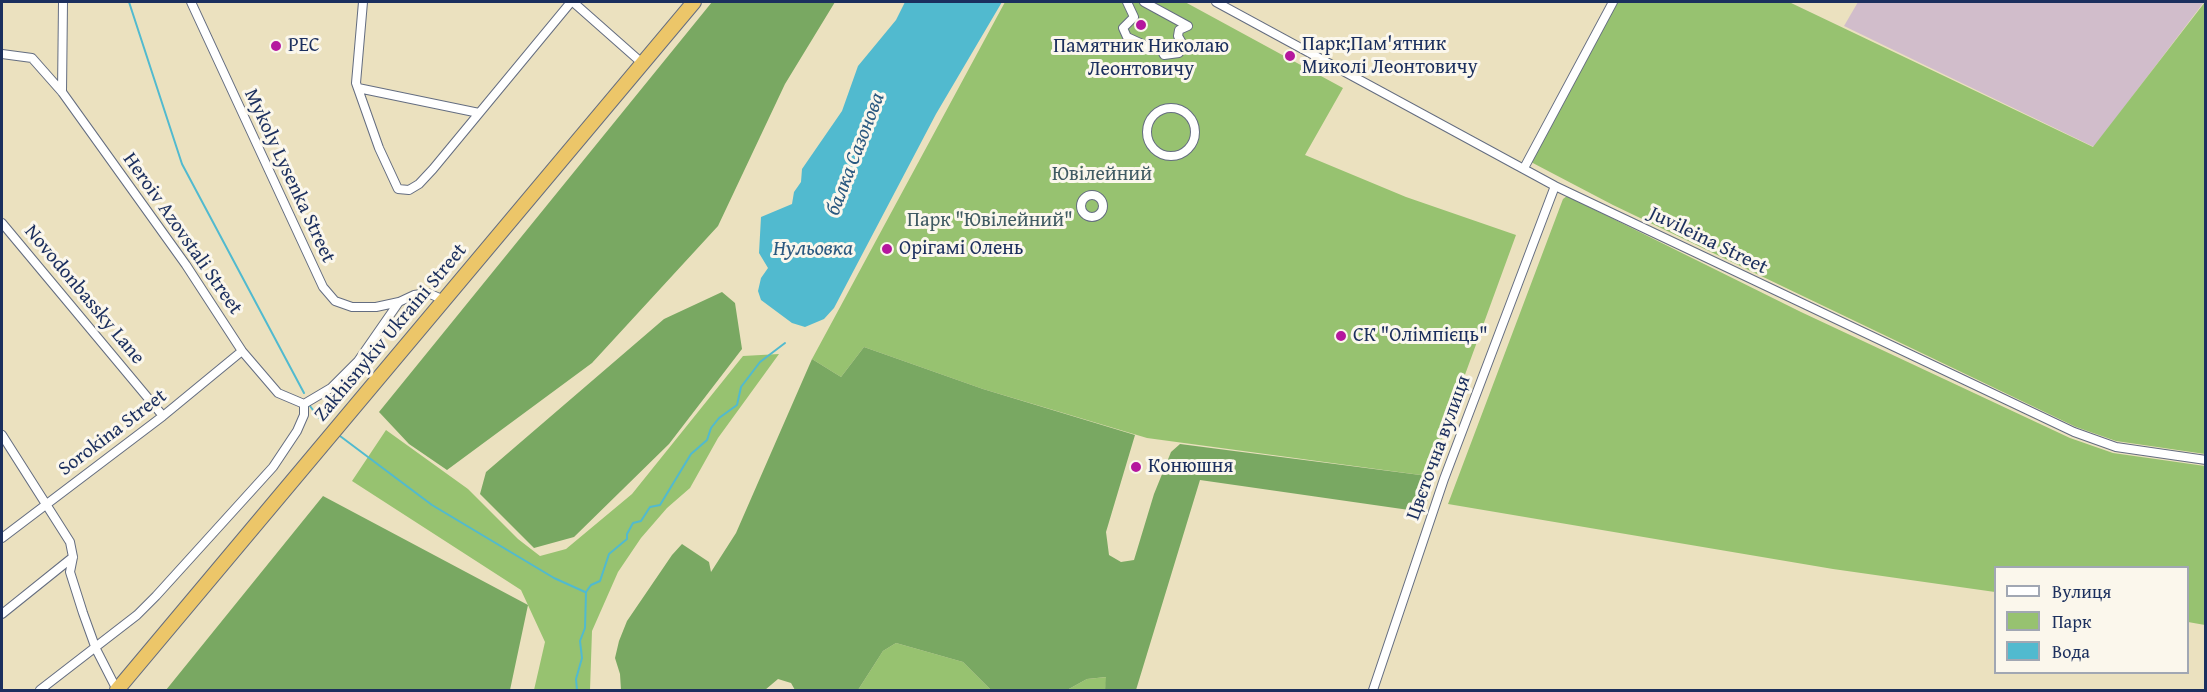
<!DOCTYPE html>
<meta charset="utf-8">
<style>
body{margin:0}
#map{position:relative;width:2207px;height:692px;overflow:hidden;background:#ebe1bf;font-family:"Gentium Book Plus",serif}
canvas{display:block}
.frame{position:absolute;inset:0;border:3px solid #1b2f5e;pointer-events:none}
.legend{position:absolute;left:1994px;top:566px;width:195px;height:108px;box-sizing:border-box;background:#fbf7ec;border:2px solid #a1a7b3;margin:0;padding:8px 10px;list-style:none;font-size:18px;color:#1b2f5e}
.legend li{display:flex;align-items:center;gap:12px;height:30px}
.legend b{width:30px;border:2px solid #a1a7b3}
</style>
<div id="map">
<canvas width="2207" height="692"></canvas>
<div class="frame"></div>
<ul class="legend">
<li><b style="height:8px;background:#fff"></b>Вулиця</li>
<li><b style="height:16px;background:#97c270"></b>Парк</li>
<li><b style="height:16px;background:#51bacf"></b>Вода</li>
</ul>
</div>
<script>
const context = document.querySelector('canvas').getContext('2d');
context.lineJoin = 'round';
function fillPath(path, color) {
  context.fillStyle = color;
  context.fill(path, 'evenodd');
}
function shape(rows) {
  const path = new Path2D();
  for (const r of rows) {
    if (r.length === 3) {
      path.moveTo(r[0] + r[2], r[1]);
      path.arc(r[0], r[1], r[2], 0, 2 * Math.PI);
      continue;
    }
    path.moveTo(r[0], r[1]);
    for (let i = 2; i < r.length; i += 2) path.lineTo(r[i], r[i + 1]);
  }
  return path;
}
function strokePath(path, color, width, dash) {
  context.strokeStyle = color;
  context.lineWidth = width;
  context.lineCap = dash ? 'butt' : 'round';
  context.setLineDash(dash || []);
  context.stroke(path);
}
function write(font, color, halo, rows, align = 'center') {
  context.font = font + ' "Gentium Book Plus",serif';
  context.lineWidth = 6;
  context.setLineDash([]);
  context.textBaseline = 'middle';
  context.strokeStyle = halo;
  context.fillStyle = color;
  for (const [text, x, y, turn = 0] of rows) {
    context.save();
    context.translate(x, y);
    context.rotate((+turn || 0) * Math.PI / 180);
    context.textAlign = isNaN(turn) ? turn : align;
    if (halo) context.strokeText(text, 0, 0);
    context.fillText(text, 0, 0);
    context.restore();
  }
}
fillPath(shape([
 [1858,2,2204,2,2094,147,1844,26]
]), '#d1bdcb');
fillPath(shape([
 [1005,2,1185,2,1343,88,1305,155,1406,197,1516,235,1428,476,1147,438,983,389,864,347,841,377,812,359],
 [1613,2,1789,2,2093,147,2205,2,2205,454,2116,441,2076,427,1613,205,1529,161],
 [1567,196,1801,312,2070,438,2113,453,2205,466,2205,625,2188,622,2188,568,1996,568,1995,592,1833,569,1448,504,1563,199],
 [779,354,718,438,690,488,667,508,641,538,618,572,592,631,590,690,534,690,545,642,521,590,352,481,386,430,468,489,518,539,540,556,566,549,632,494,743,356],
 [896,643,963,662,991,690,858,690,883,651],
 [1107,677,1105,690,1067,690,1087,679]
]), '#97c270');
fillPath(shape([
 [712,2,835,2,785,84,718,226,592,363,447,470,409,444,379,412],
 [722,292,735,303,742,349,669,444,574,537,534,548,480,494,486,472,664,319],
 [864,347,983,389,1135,435,1106,532,1109,555,1121,562,1134,560,1154,494,1171,452,1180,444,1428,476,1429,496,1423,512,1200,480,1136,690,1105,690,1106,677,1087,679,1067,690,991,690,963,662,896,643,883,651,858,690,795,690,791,683,778,679,765,690,621,690,620,674,615,658,619,641,627,621,672,555,682,544,709,562,711,572,736,533,812,359,841,377],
 [323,496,528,605,510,690,166,690]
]), '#79a862');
fillPath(shape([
 [905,2,1002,2,936,114,834,308,824,319,805,327,792,323,761,300,758,291,761,278,768,268,759,253,761,217,792,204,794,192,801,182,802,169,842,111,858,66,896,20]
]), '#51bacf');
strokePath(shape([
 [129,2,182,164,304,393],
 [310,406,319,418],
 [340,436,432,505,554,578,585,592],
 [577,690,576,679,582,658,580,641,585,628,586,592,591,585,600,581,609,554,627,539,627,534,633,523,641,521,650,507,660,505,691,454,707,440,711,428,719,418,737,405,741,387,760,362,785,343]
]), '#51bacf', 2);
const street = shape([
 [191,2,323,287,335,301,352,307,376,307,399,302],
 [363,2,356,83,379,148,398,189,409,190,419,184,433,169,571,2],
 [573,2,642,63],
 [1127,2,1134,17,1123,28,1127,37,1151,48,1160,47,1164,55,1179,53,1183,45,1178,36,1179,30,1188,26,1144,2],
 [1216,2,1555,186,2074,432,2116,447,2206,460],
 [2,54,32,58,62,92,186,265,242,351,278,393,304,404],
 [358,88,479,113],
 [62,92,63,2],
 [1171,132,24],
 [1524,168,1613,2],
 [1092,206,11],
 [2,223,163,416],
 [304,404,331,388,358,361,399,302,414,295,428,293,444,300],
 [2,435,70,542,73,557,70,572,83,613,96,649,117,690],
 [2,538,163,416,242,351],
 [2,614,73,557],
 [40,690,137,615,156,596,273,467,297,431,304,415,304,404],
 [1373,690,1444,479,1555,186]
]);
const highway = shape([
 [117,690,694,2]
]);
strokePath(street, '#646d80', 10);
strokePath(highway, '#646d80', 16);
strokePath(street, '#fff', 8);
strokePath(highway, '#ecc669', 14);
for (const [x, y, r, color] of [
 [1141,25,6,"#b5179e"],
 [276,46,6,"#b5179e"],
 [1290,56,6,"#b5179e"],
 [887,249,6,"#b5179e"],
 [1341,336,6,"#b5179e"],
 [1136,467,6,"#b5179e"]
]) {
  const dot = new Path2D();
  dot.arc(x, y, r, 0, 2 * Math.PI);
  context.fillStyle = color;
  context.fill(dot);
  strokePath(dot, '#fbf7ec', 2);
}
write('20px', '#1b2f5e', '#fbf7ec', [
 ["Парк;Пам'ятник",1302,45],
 ["Миколі Леонтовичу",1302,68],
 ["РЕС",288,46],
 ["Памятник Николаю",1141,47,"center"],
 ["Леонтовичу",1141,70,"center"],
 ["Орігамі Олень",899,249],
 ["СК \"Олімпієць\"",1353,336],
 ["Конюшня",1148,467]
], 'left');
write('20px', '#405b63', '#fbf7ec', [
 ["Ювілейний",1102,175],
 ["Парк \"Ювілейний\"",990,221]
]);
write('20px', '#1b2f5e', '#fbf7ec', [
 ["Mykoly Lysenka Street",289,176,65],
 ["Heroiv Azovstali Street",182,234,55],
 ["Juvileina Street",1708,241,26],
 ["Novodonbassky Lane",84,295,50],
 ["Zakhisnykiv Ukraini Street",391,333,-50],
 ["Sorokina Street",113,433,-37],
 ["Цвєточна вулиця",1439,448,-70]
]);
write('italic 21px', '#2b5980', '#fbf7ec', [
 ["балка Сазонова",856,154,-69],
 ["Нульовка",813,250]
]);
</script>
